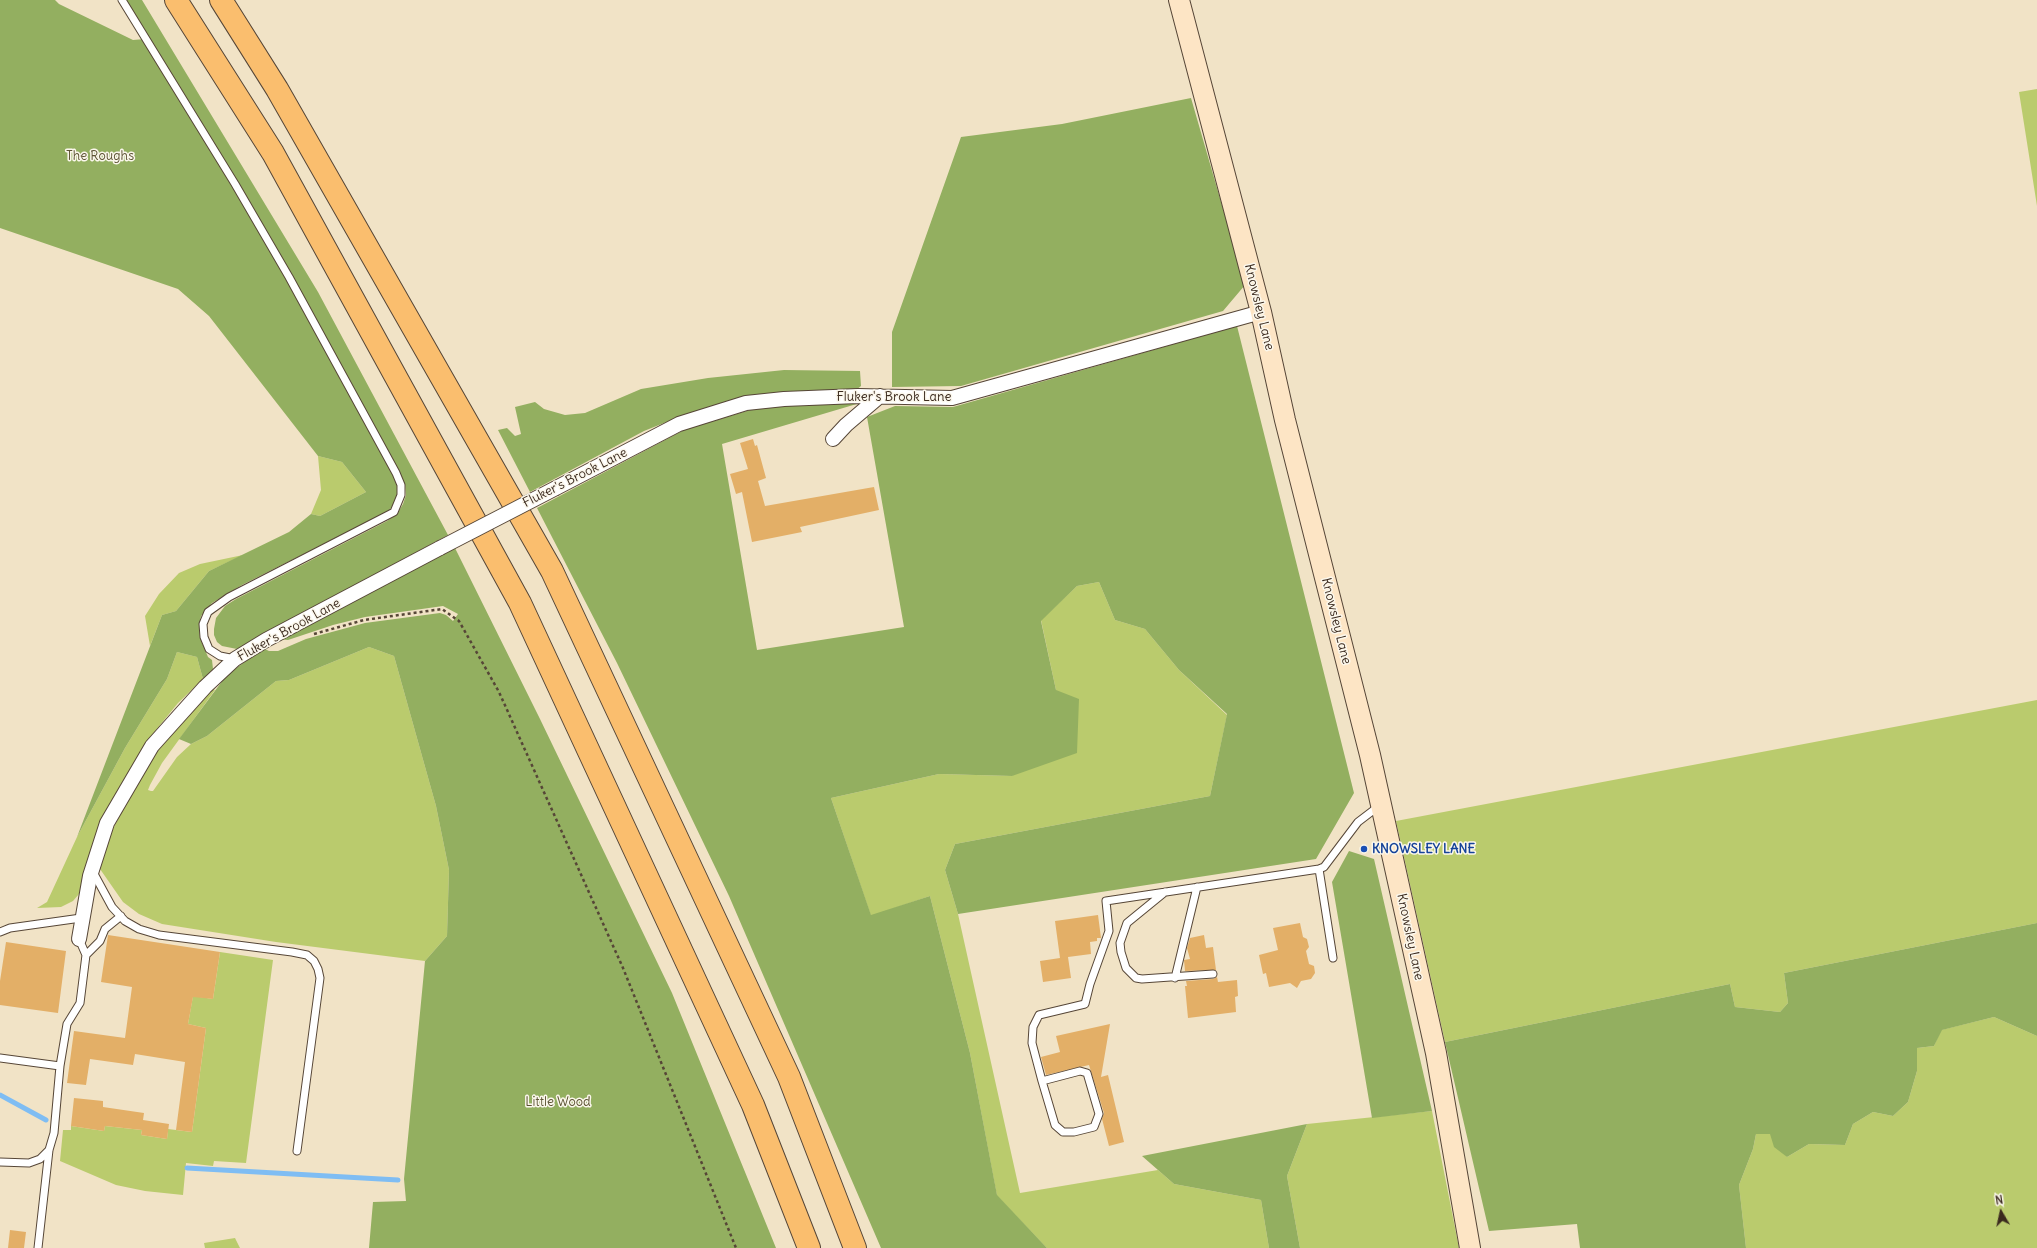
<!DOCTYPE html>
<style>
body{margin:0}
#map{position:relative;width:2037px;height:1248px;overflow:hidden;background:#f1e3c6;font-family:Delius,sans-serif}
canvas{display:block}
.north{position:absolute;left:1981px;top:1192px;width:40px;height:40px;-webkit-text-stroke:3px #fbf7ec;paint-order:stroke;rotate:351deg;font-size:11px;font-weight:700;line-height:16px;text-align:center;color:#3b2a1e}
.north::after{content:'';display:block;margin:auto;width:14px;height:18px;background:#3b2a1e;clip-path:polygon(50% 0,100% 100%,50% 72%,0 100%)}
</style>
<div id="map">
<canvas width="2037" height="1248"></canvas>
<div class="north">N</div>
</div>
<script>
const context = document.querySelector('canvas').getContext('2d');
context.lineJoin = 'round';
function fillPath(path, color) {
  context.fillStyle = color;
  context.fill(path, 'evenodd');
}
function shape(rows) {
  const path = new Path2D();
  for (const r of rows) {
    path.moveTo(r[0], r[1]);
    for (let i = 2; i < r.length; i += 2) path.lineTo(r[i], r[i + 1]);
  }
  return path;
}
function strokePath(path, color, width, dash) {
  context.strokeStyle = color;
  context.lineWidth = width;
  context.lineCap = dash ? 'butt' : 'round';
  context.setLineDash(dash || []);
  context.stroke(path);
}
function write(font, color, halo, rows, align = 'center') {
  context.font = font + ' Delius,sans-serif';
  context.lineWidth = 3;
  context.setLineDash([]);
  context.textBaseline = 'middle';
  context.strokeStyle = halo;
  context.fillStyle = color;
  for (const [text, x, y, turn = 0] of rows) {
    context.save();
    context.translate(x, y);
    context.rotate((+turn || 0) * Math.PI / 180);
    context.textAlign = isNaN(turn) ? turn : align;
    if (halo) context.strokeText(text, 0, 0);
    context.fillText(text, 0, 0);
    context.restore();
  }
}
fillPath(shape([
 [2037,89,2037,206,2019,92],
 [318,456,342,462,366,492,320,516,311,514,321,490],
 [243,555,209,571,176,611,162,615,150,646,145,616,159,594,179,573,200,564],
 [1099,582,1115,620,1145,629,1179,670,1227,715,1210,796,955,844,945,870,958,914,1020,1193,1158,1170,1174,1184,1261,1200,1269,1248,1047,1248,997,1196,970,1053,930,896,871,916,831,798,939,774,1012,776,1056,690,1041,620,1077,586],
 [369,647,394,656,436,806,449,870,447,936,425,961,276,942,162,924,139,914,123,902,100,869,110,835,132,791,159,746,212,688,215,690,162,763,150,785,148,790,151,791,153,791,177,757,191,744,207,736,276,681,289,680],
 [177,652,197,657,203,679,178,703,147,741,123,781,103,818,79,894,73,901,61,907,37,908,47,902,77,837,125,748,167,679],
 [2037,700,2037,923,1784,973,1788,1003,1780,1012,1735,1007,1730,984,1445,1042,1396,821],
 [220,952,273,960,246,1163,214,1161,213,1166,186,1163,183,1195,145,1191,116,1185,60,1161,63,1130,71,1130,71,1126,104,1131,105,1126,142,1130,141,1135,167,1139,168,1129,192,1132,206,1028,188,1024,193,996,213,999],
 [1994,1017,2037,1036,2037,1248,1746,1248,1739,1185,1753,1149,1756,1134,1770,1133,1787,1157,1809,1144,1845,1145,1853,1124,1873,1112,1893,1116,1908,1102,1917,1071,1917,1048,1934,1046,1941,1030],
 [1432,1111,1459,1248,1300,1248,1287,1176,1307,1124],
 [235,1238,240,1248,205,1248,204,1243]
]), '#bacb6d');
fillPath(shape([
 [0,0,55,0,59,4,133,40,145,39,124,0,142,0,318,292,448,535,237,649,222,646,217,642,214,635,214,629,216,618,225,606,236,599,387,521,397,514,403,504,406,495,405,484,396,474,398,488,397,499,389,511,242,585,212,603,201,616,199,626,200,638,208,657,212,660,213,669,203,679,197,657,177,652,167,679,125,748,77,837,162,615,176,611,209,571,289,532,311,514,320,516,366,492,342,462,318,456,209,316,178,289,0,228],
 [1191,98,1245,285,1223,311,961,386,892,387,892,332,961,137,1062,124],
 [1237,326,1354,793,1316,859,958,914,945,870,955,844,1210,796,1227,714,1179,670,1145,629,1115,620,1099,582,1077,586,1041,621,1056,690,1079,699,1077,753,1012,776,939,774,831,798,871,915,930,896,970,1053,997,1195,1047,1248,881,1248,729,896,617,663,537,508,684,430,760,407,860,403,722,444,757,650,904,627,867,417,895,406,953,407],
 [784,370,860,371,861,386,856,390,787,392,720,404,679,417,644,431,530,492,498,430,507,428,515,436,521,434,515,407,535,402,544,409,565,415,585,413,641,389,708,378],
 [455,548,540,719,672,993,776,1248,369,1248,373,1202,406,1201,404,1179,425,961,447,936,449,870,436,806,394,656,369,647,289,680,276,681,207,736,191,744,179,739,226,676,263,648,269,651,278,651,306,639,365,623,440,613,446,615,453,621,458,614,443,606,365,617,333,625,288,640,277,639],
 [1349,851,1374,859,1432,1111,1372,1118,1332,882],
 [2037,923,2037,1036,1994,1017,1942,1030,1934,1046,1917,1048,1917,1071,1908,1102,1893,1116,1873,1112,1853,1124,1845,1145,1809,1144,1787,1157,1774,1147,1770,1134,1756,1134,1753,1149,1739,1185,1746,1248,1580,1248,1577,1224,1489,1231,1445,1042,1730,984,1735,1007,1780,1012,1788,1003,1784,973],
 [1307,1124,1287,1176,1300,1248,1269,1248,1261,1200,1174,1184,1142,1156]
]), '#93af60');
strokePath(shape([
 [0,1095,46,1120],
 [187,1168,398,1180]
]), '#7fbdf3', 5);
fillPath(shape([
 [753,439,755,446,757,445,766,478,758,481,765,506,874,487,879,510,800,527,802,532,752,542,742,492,736,494,730,474,748,469,740,443],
 [1098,915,1101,938,1097,938,1097,941,1090,942,1091,954,1068,957,1071,978,1043,982,1040,961,1060,958,1055,921],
 [1300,923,1303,937,1307,939,1309,947,1306,951,1309,964,1314,966,1315,973,1311,979,1301,981,1297,988,1290,983,1269,987,1266,973,1263,974,1259,955,1278,950,1273,928],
 [108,935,220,952,213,999,193,997,188,1024,206,1028,192,1132,176,1130,185,1062,135,1054,133,1065,90,1059,86,1085,67,1083,74,1031,125,1038,132,987,101,982],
 [1204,935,1206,948,1213,947,1216,970,1185,971,1184,960,1190,959,1187,948,1190,938],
 [6,942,66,951,58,1013,0,1005,0,981],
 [1217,977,1218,982,1237,980,1238,996,1235,997,1236,1012,1188,1018,1185,986,1187,986,1186,981,1213,979],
 [1110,1024,1101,1077,1108,1075,1124,1142,1109,1146,1102,1119,1104,1113,1089,1065,1046,1075,1041,1057,1060,1052,1056,1036],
 [74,1098,103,1101,103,1107,144,1113,143,1120,169,1124,167,1139,141,1135,142,1130,105,1126,104,1131,71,1126],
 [10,1230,26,1232,24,1248,8,1248]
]), '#e3af67');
const lane = shape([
 [122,0,235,184,289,277,396,473,401,485,401,495,394,512,229,597,208,612,203,624,204,637,209,649,220,656,235,659],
 [1319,869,1333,958],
 [93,872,112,907,125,921,139,929,159,935,292,952,307,955,314,961,318,969,320,978,297,1151],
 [1165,892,1127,923,1120,943,1121,952,1126,968,1136,978,1142,979,1213,974],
 [0,932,10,928,81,918],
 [86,955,100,941,105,929,121,916],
 [1175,978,1197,887],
 [0,1058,60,1066],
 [1042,1081,1080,1071,1087,1073,1099,1114,1094,1127,1074,1132,1063,1132,1055,1125,1042,1081,1032,1043,1033,1027,1039,1015,1085,1004,1090,984,1109,931,1106,901,1319,869,1324,867,1358,822,1379,806],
 [0,1162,29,1163,40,1159,49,1150],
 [38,1248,49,1150,54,1133,60,1066,67,1024,80,1003,86,955,79,939]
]);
const street = shape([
 [833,439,846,425,880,396],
 [556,488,679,424,746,403,784,399,858,396,952,398,1261,312],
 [79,939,90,876,107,823,152,746,205,687,235,659,266,640,440,548]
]);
const secondary = shape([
 [1179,0,1261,312,1285,420,1370,755,1436,1053,1470,1248]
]);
const highway = shape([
 [176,0,273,153,520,603,753,1105,809,1248],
 [221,0,277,89,552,571,789,1077,855,1248]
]);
strokePath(lane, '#564637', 9);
strokePath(street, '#564637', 16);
strokePath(secondary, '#564637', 22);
strokePath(highway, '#564637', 24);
strokePath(shape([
 [314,634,364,620,442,609,459,621,499,692,623,968,736,1248]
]), '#564637', 2.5, [3, 3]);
strokePath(lane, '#fff', 7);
strokePath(street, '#fff', 14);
strokePath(secondary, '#fde5c5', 20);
strokePath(highway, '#fabe6e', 22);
const streetBridge = shape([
 [440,548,556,488]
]);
strokePath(streetBridge, '#564637', 16, []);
strokePath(streetBridge, '#fff', 14);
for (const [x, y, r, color] of [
 [1364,849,4,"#1a4fb4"]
]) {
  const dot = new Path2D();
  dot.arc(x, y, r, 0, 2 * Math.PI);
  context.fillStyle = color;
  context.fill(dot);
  strokePath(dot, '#fbf7ec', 1.5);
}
write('13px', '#5b5232', '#fbf7ec', [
 ["The Roughs",100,156],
 ["Little Wood",558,1102]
]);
write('13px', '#3b2a1e', '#fbf7ec', [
 ["Knowsley Lane",1259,307,76],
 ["Fluker's Brook Lane",894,397],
 ["Fluker's Brook Lane",575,478,-27],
 ["Knowsley Lane",1336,621,76],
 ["Fluker's Brook Lane",289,630,-29],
 ["Knowsley Lane",1410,937,78]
]);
write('bold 13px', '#164399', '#fbf7ec', [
 ["KNOWSLEY LANE",1372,849]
], 'left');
</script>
